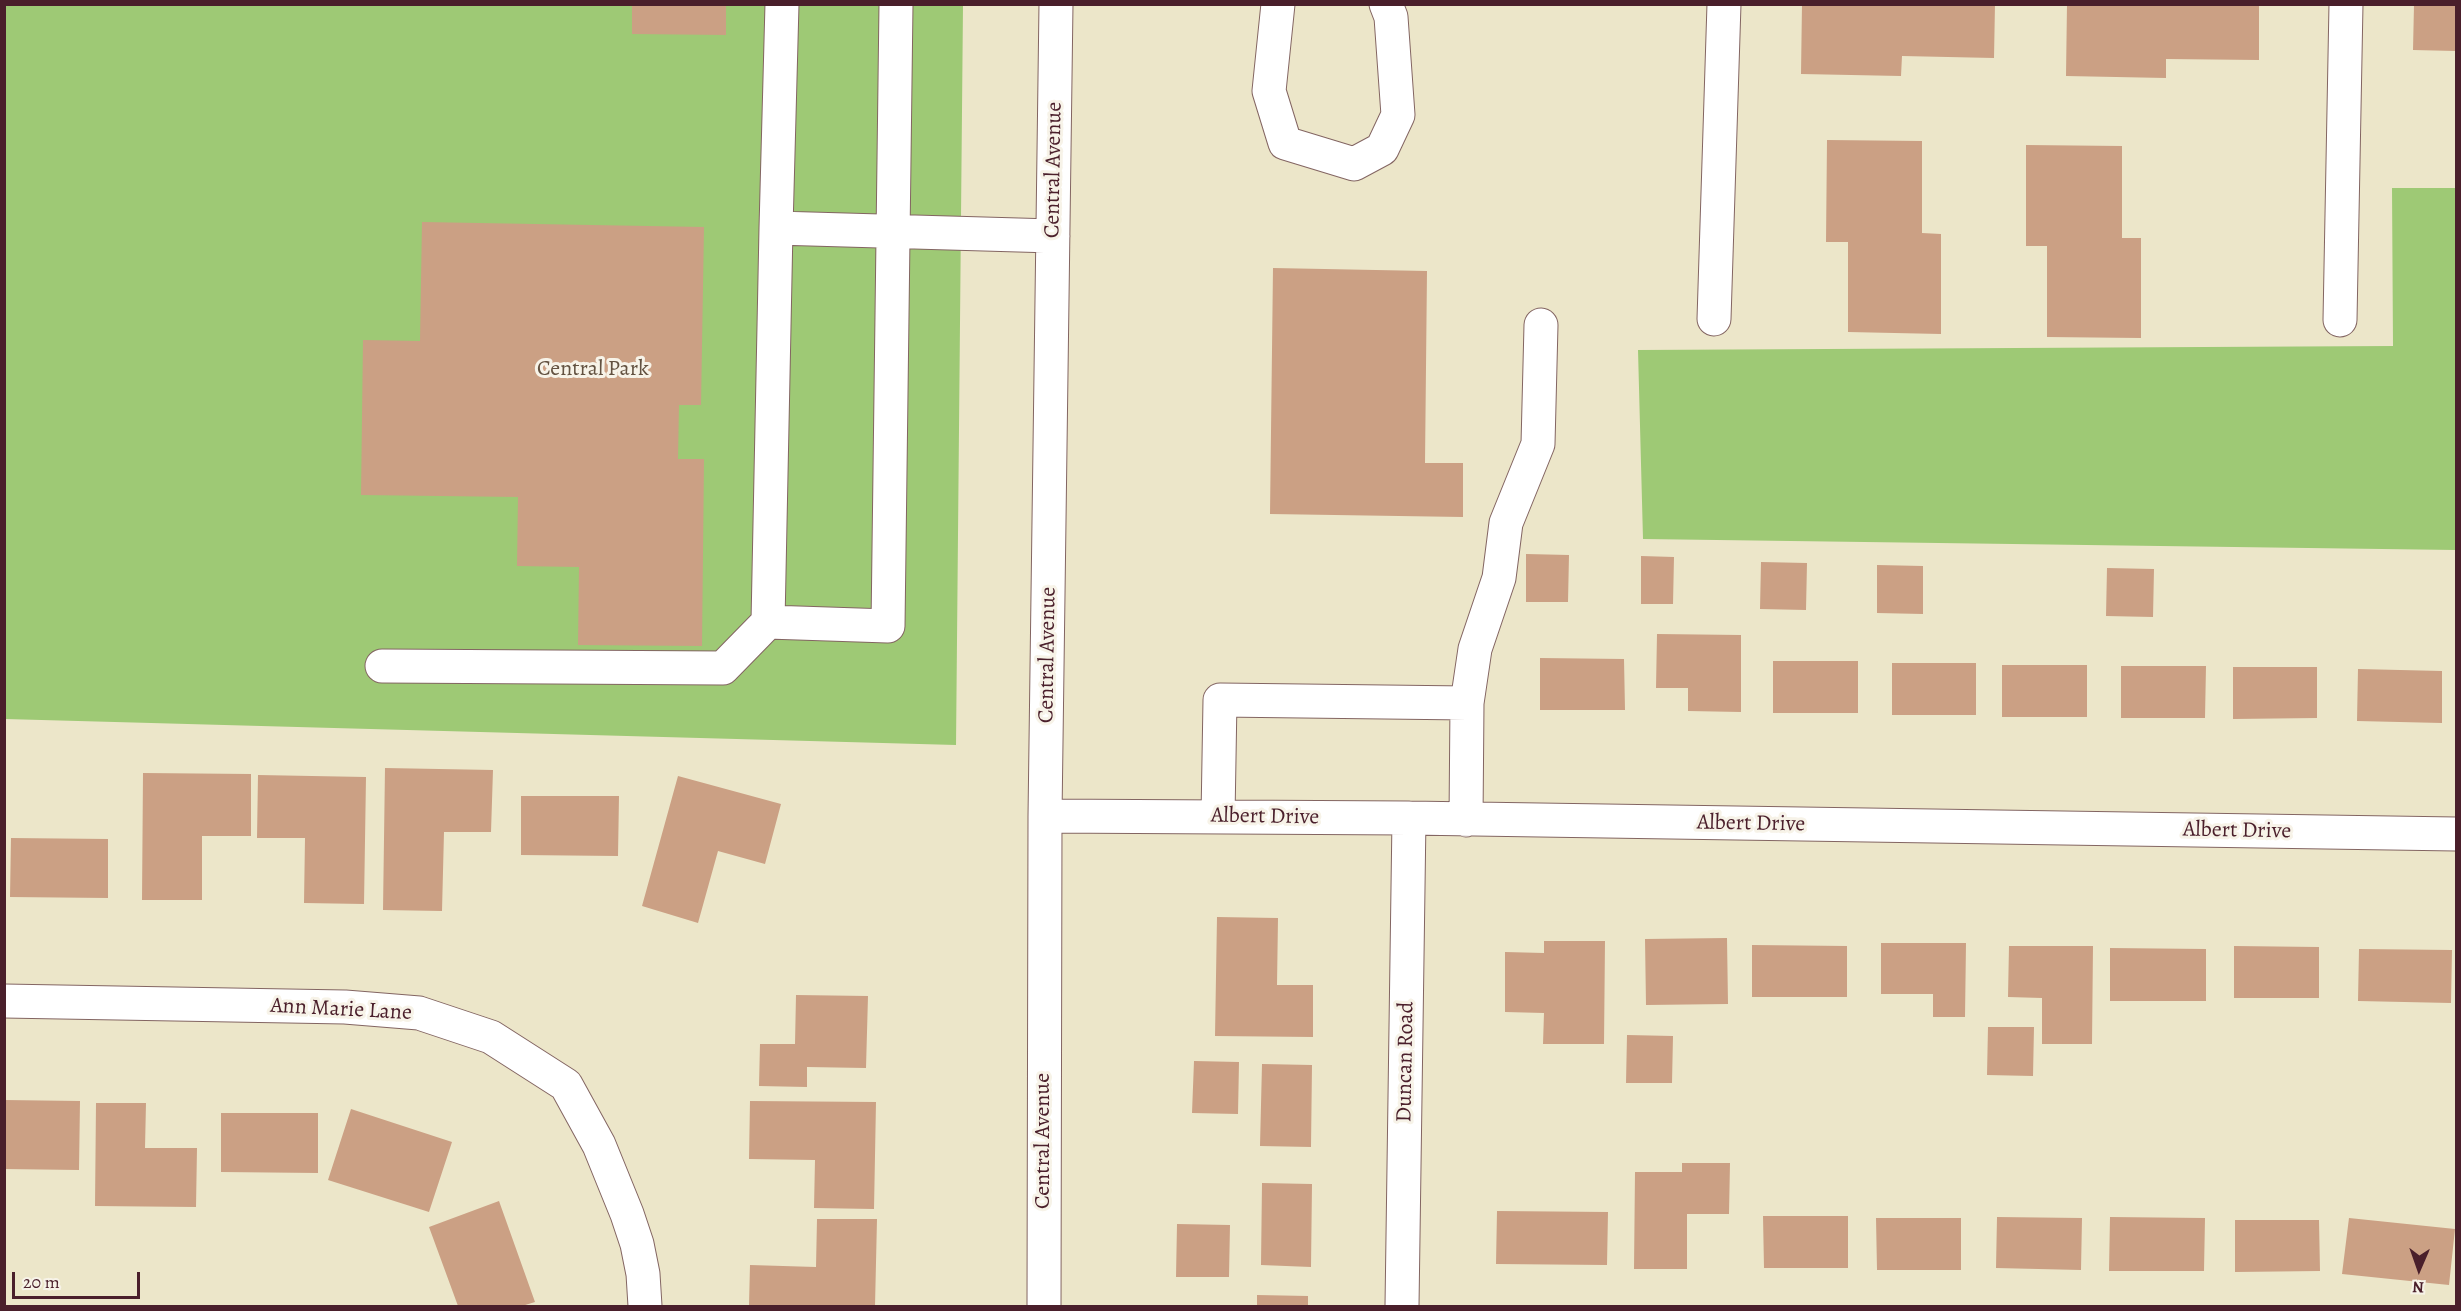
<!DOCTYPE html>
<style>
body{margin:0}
#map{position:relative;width:2461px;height:1311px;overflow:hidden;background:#ece6c9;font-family:Alegreya,serif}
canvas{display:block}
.frame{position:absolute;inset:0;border:6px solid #4a1f2b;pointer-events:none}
.north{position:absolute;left:2389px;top:1239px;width:60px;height:60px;-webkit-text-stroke:4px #f7f3e8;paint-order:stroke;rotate:182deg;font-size:16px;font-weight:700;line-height:24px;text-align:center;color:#4a1f2b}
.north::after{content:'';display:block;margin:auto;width:21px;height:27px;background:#4a1f2b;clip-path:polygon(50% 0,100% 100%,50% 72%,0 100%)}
.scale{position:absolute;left:12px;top:1272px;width:128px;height:27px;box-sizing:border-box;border:3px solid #4a1f2b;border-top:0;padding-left:8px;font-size:18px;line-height:21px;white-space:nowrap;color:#4a1f2b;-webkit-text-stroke:4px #f7f3e8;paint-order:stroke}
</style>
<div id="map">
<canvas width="2461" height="1311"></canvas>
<div class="frame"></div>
<div class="north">N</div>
<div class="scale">20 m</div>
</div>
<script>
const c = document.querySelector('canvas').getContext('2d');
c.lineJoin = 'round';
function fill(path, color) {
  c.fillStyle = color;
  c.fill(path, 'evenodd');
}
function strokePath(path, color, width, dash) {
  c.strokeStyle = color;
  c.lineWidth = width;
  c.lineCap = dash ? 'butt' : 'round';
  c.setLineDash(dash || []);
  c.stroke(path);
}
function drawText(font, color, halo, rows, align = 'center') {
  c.font = font + ' Alegreya,serif';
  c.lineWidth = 6;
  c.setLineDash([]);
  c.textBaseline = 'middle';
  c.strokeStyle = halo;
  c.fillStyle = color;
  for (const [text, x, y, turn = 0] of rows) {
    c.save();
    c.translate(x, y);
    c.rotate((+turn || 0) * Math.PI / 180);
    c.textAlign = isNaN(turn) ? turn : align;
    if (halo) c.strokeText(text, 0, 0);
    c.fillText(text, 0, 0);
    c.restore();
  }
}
fill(new Path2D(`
 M5 5H963L956 745 5 719Z
 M2392 188H2456V550L1643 539 1638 350 2393 346Z`), '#9ec975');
fill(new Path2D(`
 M632 4H726V35L632 34Z
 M1802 4H1995L1994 58 1902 56 1901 76 1801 74Z
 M2067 4H2259V60L2166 59V78L2066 76Z
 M2414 5H2456V51L2413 50Z
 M1827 140 1922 141V233L1941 234V334L1848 332V242H1826Z
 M2026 145 2122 146V238H2141V338L2047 337V246H2026Z
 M422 222 704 227 701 405H679L678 459H704L702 646 578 645 579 567 517 566 518 497 361 495 363 340 420 341Z
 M1273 268 1427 271 1425 463H1463V517L1270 514Z
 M1526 554 1569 555 1568 602H1526Z
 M1641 556 1674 557 1673 604H1641Z
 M1761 562 1807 563 1806 610 1760 609Z
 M1877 565 1923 566V614L1877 613Z
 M2107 568 2154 569 2153 617 2106 616Z
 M1657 634 1741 635V712L1688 711V688H1656Z
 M1540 658 1624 659 1625 710H1540Z
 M1773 661H1858V713H1773Z
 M1892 663H1976V715H1892Z
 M2002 665H2087V717H2002Z
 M2121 666H2206L2205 718H2121Z
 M2233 667H2317V718L2233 719Z
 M2358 669 2442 671V723L2357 721Z
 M385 768 493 770 491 832H444L442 911 383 910Z
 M143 773 251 774V836H202V900H142Z
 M258 775 366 777 364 904 304 903 305 838H257Z
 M678 776 781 804 765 864 718 851 698 923 642 906Z
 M521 796H619L618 856 521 855Z
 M11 838 108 839V898L10 897Z
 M1217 917 1278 918 1277 985H1313V1037L1215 1036Z
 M1727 938 1728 1004 1646 1005 1645 939Z
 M1544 941H1605L1604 1044H1543L1544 1013 1505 1012V952L1544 953Z
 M1881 943H1966L1965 1017H1933V994H1881Z
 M1752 945 1847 946V997H1752Z
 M2009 946H2093L2092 1044H2042V998L2008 997Z
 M2234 946 2319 947V998H2234Z
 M2110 948 2206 949V1001H2110Z
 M2359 949 2452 950 2451 1003 2358 1001Z
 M796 995 868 996 866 1068 807 1067V1087L759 1086 760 1044H795Z
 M1988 1027H2034L2033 1076 1987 1075Z
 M1627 1035 1673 1036 1672 1083H1626Z
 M1194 1061 1239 1062 1238 1114 1192 1113Z
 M1262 1064 1312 1065 1311 1147 1260 1146Z
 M4 1100 80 1101 79 1170 4 1169Z
 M750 1101 876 1102 874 1209 814 1208 815 1160 749 1159Z
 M96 1103H146L145 1148H197L196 1207 95 1206Z
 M351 1109 452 1142 429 1212 328 1180Z
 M221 1113H318V1173L221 1172Z
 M1682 1163H1730L1729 1214H1687V1269H1634L1635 1172H1682Z
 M1262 1183 1312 1184 1311 1267 1261 1265Z
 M499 1201 535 1302 522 1306H458L429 1227Z
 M1497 1211 1608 1212 1607 1265 1496 1264Z
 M1763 1216H1848V1268H1764Z
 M1997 1217 2082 1218 2081 1270 1996 1268Z
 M2110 1217 2205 1218 2204 1271H2109Z
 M1876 1218H1961V1270H1877Z
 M2349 1218 2455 1229 2449 1285 2342 1274Z
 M817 1219H877L875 1306H749L750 1265 816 1267Z
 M2235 1220H2319L2320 1271 2235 1272Z
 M1177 1224 1230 1225 1229 1277H1176Z
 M1257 1295 1308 1296V1306H1257Z`), '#cba084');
const minor = new Path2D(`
 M1278 4 1269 91 1285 143 1354 164 1382 149 1398 115 1391 17 1386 4
 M776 228 782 4
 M1714 319 1724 4
 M2340 320 2346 4
 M768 622 888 626 896 4
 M382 666 723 668 768 622 776 228 1053 236
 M1467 703 1475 649 1499 578 1506 523 1538 444 1541 325
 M1045 816 1409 818 2456 834
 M1218 817 1220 700 1467 703 1466 820
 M4 1001 345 1007 419 1013 491 1037 566 1085 599 1145 627 1214 637 1244 643 1274 645 1306
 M1044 1306 1045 816 1056 4
 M1402 1306 1409 818`);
strokePath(minor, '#836562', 35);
strokePath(minor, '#fff', 33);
drawText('22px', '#4a1f2b', '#f7f3e8', [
 ["Central Avenue",1054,170,-89],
 ["Central Avenue",1048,655,-89],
 ["Albert Drive",1265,817,1],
 ["Albert Drive",1751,824,1],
 ["Albert Drive",2237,831,1],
 ["Ann Marie Lane",341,1010,3],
 ["Duncan Road",1406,1062,-89],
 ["Central Avenue",1044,1141,-90]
]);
drawText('22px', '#635241', '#f7f3e8', [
 ["Central Park",593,370]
]);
</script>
